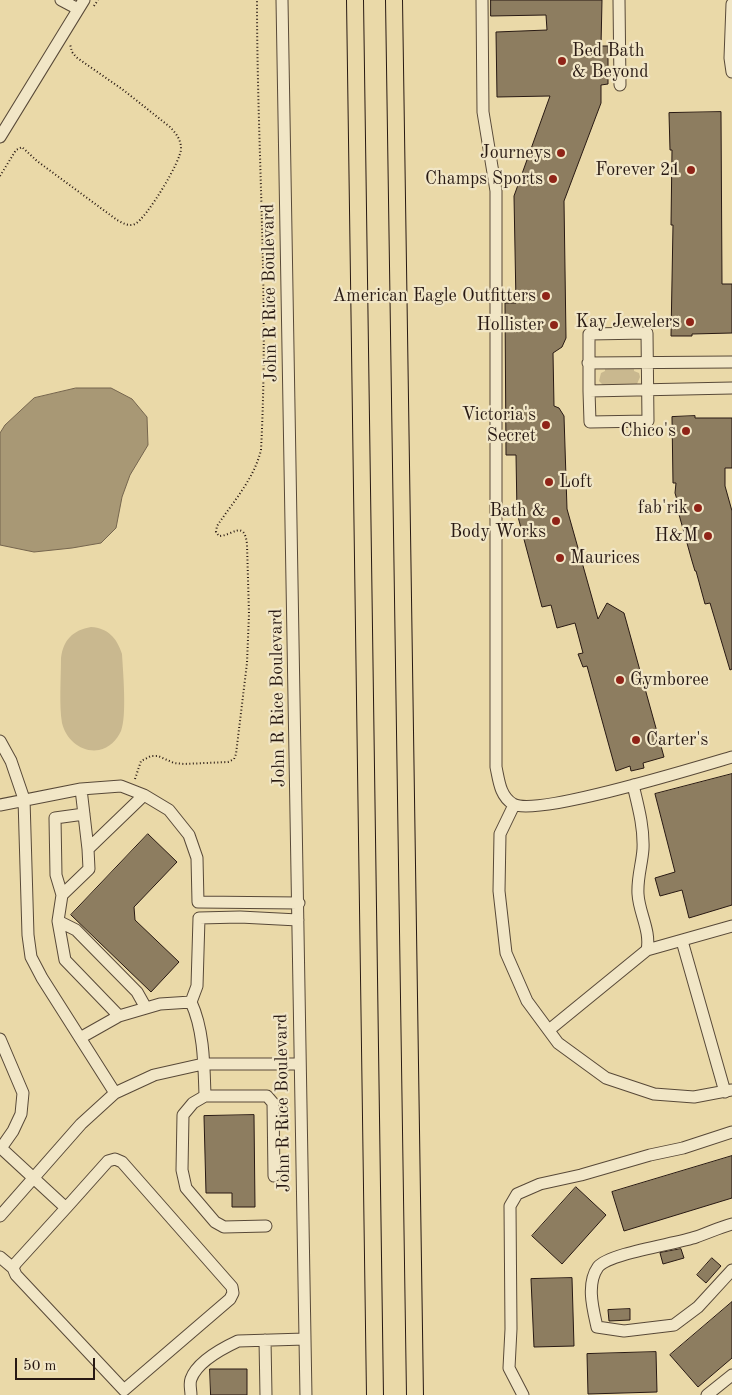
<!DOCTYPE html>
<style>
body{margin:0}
#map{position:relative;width:732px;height:1395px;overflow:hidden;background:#ead9a8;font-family:"Old Standard TT",serif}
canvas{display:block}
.scale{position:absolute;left:15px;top:1358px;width:80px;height:22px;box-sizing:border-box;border:2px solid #281913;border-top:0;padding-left:6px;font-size:15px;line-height:18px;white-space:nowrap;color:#281913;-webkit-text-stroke:4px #f1e6c6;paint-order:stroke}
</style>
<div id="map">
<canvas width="732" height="1395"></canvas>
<div class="scale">50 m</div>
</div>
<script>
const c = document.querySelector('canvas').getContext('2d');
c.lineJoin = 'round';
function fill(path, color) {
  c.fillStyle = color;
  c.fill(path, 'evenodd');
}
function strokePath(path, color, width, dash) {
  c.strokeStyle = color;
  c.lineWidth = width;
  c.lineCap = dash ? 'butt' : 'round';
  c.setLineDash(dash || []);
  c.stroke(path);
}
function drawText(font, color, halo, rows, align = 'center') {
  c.font = font + ' "Old Standard TT",serif';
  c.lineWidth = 4.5;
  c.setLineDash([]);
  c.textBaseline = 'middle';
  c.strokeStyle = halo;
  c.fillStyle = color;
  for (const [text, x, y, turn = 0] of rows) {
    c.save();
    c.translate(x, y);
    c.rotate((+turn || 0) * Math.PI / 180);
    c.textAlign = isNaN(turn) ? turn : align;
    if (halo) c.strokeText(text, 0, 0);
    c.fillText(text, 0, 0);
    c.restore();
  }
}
fill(new Path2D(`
 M634 368V371L639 373 640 377 637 384 604 386 599 381 601 373 605 371V369Z
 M91 627C108 628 117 638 122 654 123 672 127 716 121 731 117 740 109 748 99 750 82 753 66 740 62 723 59 706 61 677 61 658 63 640 73 630 91 627Z`), '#c9b88f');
const water = new Path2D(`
 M76 388H111L132 399 147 417 148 445 130 475 122 497 116 528 101 543 72 548 34 552 0 545V433L5 425 34 398Z`);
fill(water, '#a89875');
strokePath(water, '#75654e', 1);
const building = new Path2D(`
 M491 0H602L601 46H608V84L601 85V103L564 201 566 338 562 347 553 353 554 406 559 408 564 416 567 509 598 619 607 603 624 613 664 757 643 763 644 768 631 771 630 766 616 771 587 666 583 667 578 654 583 653 575 623 557 628 551 605 542 607 517 513 516 455H506L505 303H516L514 196 550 96 497 97 496 32 547 30 546 15 491 16Z
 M721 112 722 284H732V333L692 334V336H671L673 225H671L672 150H670L669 113Z
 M695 416V418H732V468H725V486L732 511V669L730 670 710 603 705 604 696 571H695L692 561 678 511 680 510 675 493 676 483H673L672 417Z
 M732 774V905L689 918 682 890 660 896 655 878 675 872 655 794Z
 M148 834 177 862 134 907 135 920 179 962 151 992 71 915Z
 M254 1115 255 1207H232V1193H206L204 1116Z
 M732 1156V1198L624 1231 612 1192Z
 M576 1187 606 1215 562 1264 532 1236Z
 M681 1249 684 1258 663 1264 660 1253Z
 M712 1258 721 1266 706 1283 697 1275Z
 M572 1278 574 1346 534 1347 531 1279Z
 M732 1302V1358L698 1387 670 1355Z
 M630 1309V1320L609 1321 608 1310Z
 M656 1352 657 1392 588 1394 587 1354Z
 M210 1369H247V1395H211Z`);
fill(building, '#8d7d60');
strokePath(building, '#281913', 1);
const minor = new Path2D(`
 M61 0 78 9
 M282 0 306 1395
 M482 0 483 112 496 191V767C499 781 500 796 513 804 536 817 698 767 732 757
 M619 0 620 85
 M732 4 730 58 732 72
 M0 137 84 0
 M647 333 648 421 590 422 589 391V334Z
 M588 363 732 362
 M589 391 732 388
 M0 741 11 761 24 799 28 935 31 957 42 978 115 1093
 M81 789 88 849
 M0 805 81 789 121 786 144 795 169 810 189 835 197 858 198 902 299 903
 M514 805 500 834 499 891 506 953 527 1001 558 1043 606 1078 654 1094 694 1097 732 1090
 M62 895 56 875 55 818 84 814
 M58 921 76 930 137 992 146 1008
 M682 941 725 1092
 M647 950 732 926
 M191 1002C204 1030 204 1065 205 1096H267L273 1103 274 1176
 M119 1016 65 960 58 921 62 895 89 869 88 849 144 795
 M549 1030 647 950C651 931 639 913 638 894 637 878 642 864 643 849 644 827 638 806 633 785
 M80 1038 119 1016 160 1004 191 1002 197 986 199 918 240 917 298 920
 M0 1039 23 1093 21 1114 13 1131 1 1148 66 1208 16 1263 13 1268 16 1275 124 1390 230 1299 233 1293 232 1287 122 1162 115 1159 108 1161 66 1208
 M205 1096 193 1103 183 1115 182 1170 186 1188 215 1222 224 1227 266 1226
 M0 1216 81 1124 115 1093 154 1075 203 1064H300
 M732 1224C720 1227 708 1233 696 1237 676 1244 609 1253 598 1267 586 1284 593 1309 597 1327L624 1331 674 1325 698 1307 732 1270
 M0 1257 13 1268
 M265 1340 266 1395
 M191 1395C191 1390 189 1384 191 1379 197 1362 223 1348 238 1341L305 1339
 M523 1395 509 1368 511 1329 510 1206 517 1194 540 1184 581 1175 650 1155 683 1148 732 1132
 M707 1395 732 1375`);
const highway = new Path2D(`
 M355 0 375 1395
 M394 0 415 1395`);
strokePath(minor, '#584938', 13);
strokePath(highway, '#281913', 18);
strokePath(new Path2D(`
 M94 6 98 0
 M0 176 16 150 22 147 37 161 117 220C123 223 129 227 135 224 146 219 182 160 181 148 181 140 176 133 170 127L122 89 76 57 72 52 70 44
 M135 779 141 761 151 756H158L174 763 184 764 228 762 234 759 236 754 247 663 249 614 247 544C244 519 232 536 219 536L216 532 217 526C233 502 254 479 261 450 269 300 257 150 257 0`), '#281913', 2, [1, 2.5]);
strokePath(minor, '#f1e6c6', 11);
strokePath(highway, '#ead9a8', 16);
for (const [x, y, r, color] of [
 [562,61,5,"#8f2418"],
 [561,153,5,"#8f2418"],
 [691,170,5,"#8f2418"],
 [553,179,5,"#8f2418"],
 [546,296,5,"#8f2418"],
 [690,322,5,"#8f2418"],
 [554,325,5,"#8f2418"],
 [546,425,5,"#8f2418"],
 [686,431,5,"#8f2418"],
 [549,482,5,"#8f2418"],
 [698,508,5,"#8f2418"],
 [556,521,5,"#8f2418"],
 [708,536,5,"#8f2418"],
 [560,558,5,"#8f2418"],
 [620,680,5,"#8f2418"],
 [636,740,5,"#8f2418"]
]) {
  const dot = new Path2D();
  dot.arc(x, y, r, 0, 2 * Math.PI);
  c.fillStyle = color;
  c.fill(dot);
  strokePath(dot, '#f1e6c6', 2);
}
drawText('18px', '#281913', '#f1e6c6', [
 ["Bed Bath",572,51,"left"],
 ["& Beyond",572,72,"left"],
 ["Journeys",551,153],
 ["Forever 21",681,170],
 ["Champs Sports",543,179],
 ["American Eagle Outfitters",536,296],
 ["Kay Jewelers",680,322],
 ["Hollister",544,325],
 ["Victoria's",536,415],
 ["Secret",536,436],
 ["Chico's",676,431],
 ["Loft",559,482,"left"],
 ["fab'rik",688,508],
 ["Bath &",546,511],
 ["Body Works",546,532],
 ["H&M",698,536],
 ["Maurices",570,558,"left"],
 ["Gymboree",630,680,"left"],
 ["Carter's",646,740,"left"]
], 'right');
drawText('18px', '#281913', '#f1e6c6', [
 ["John R Rice Boulevard",270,293,-91],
 ["John R Rice Boulevard",278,698,-91],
 ["John R Rice Boulevard",283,1103,-91]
]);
</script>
